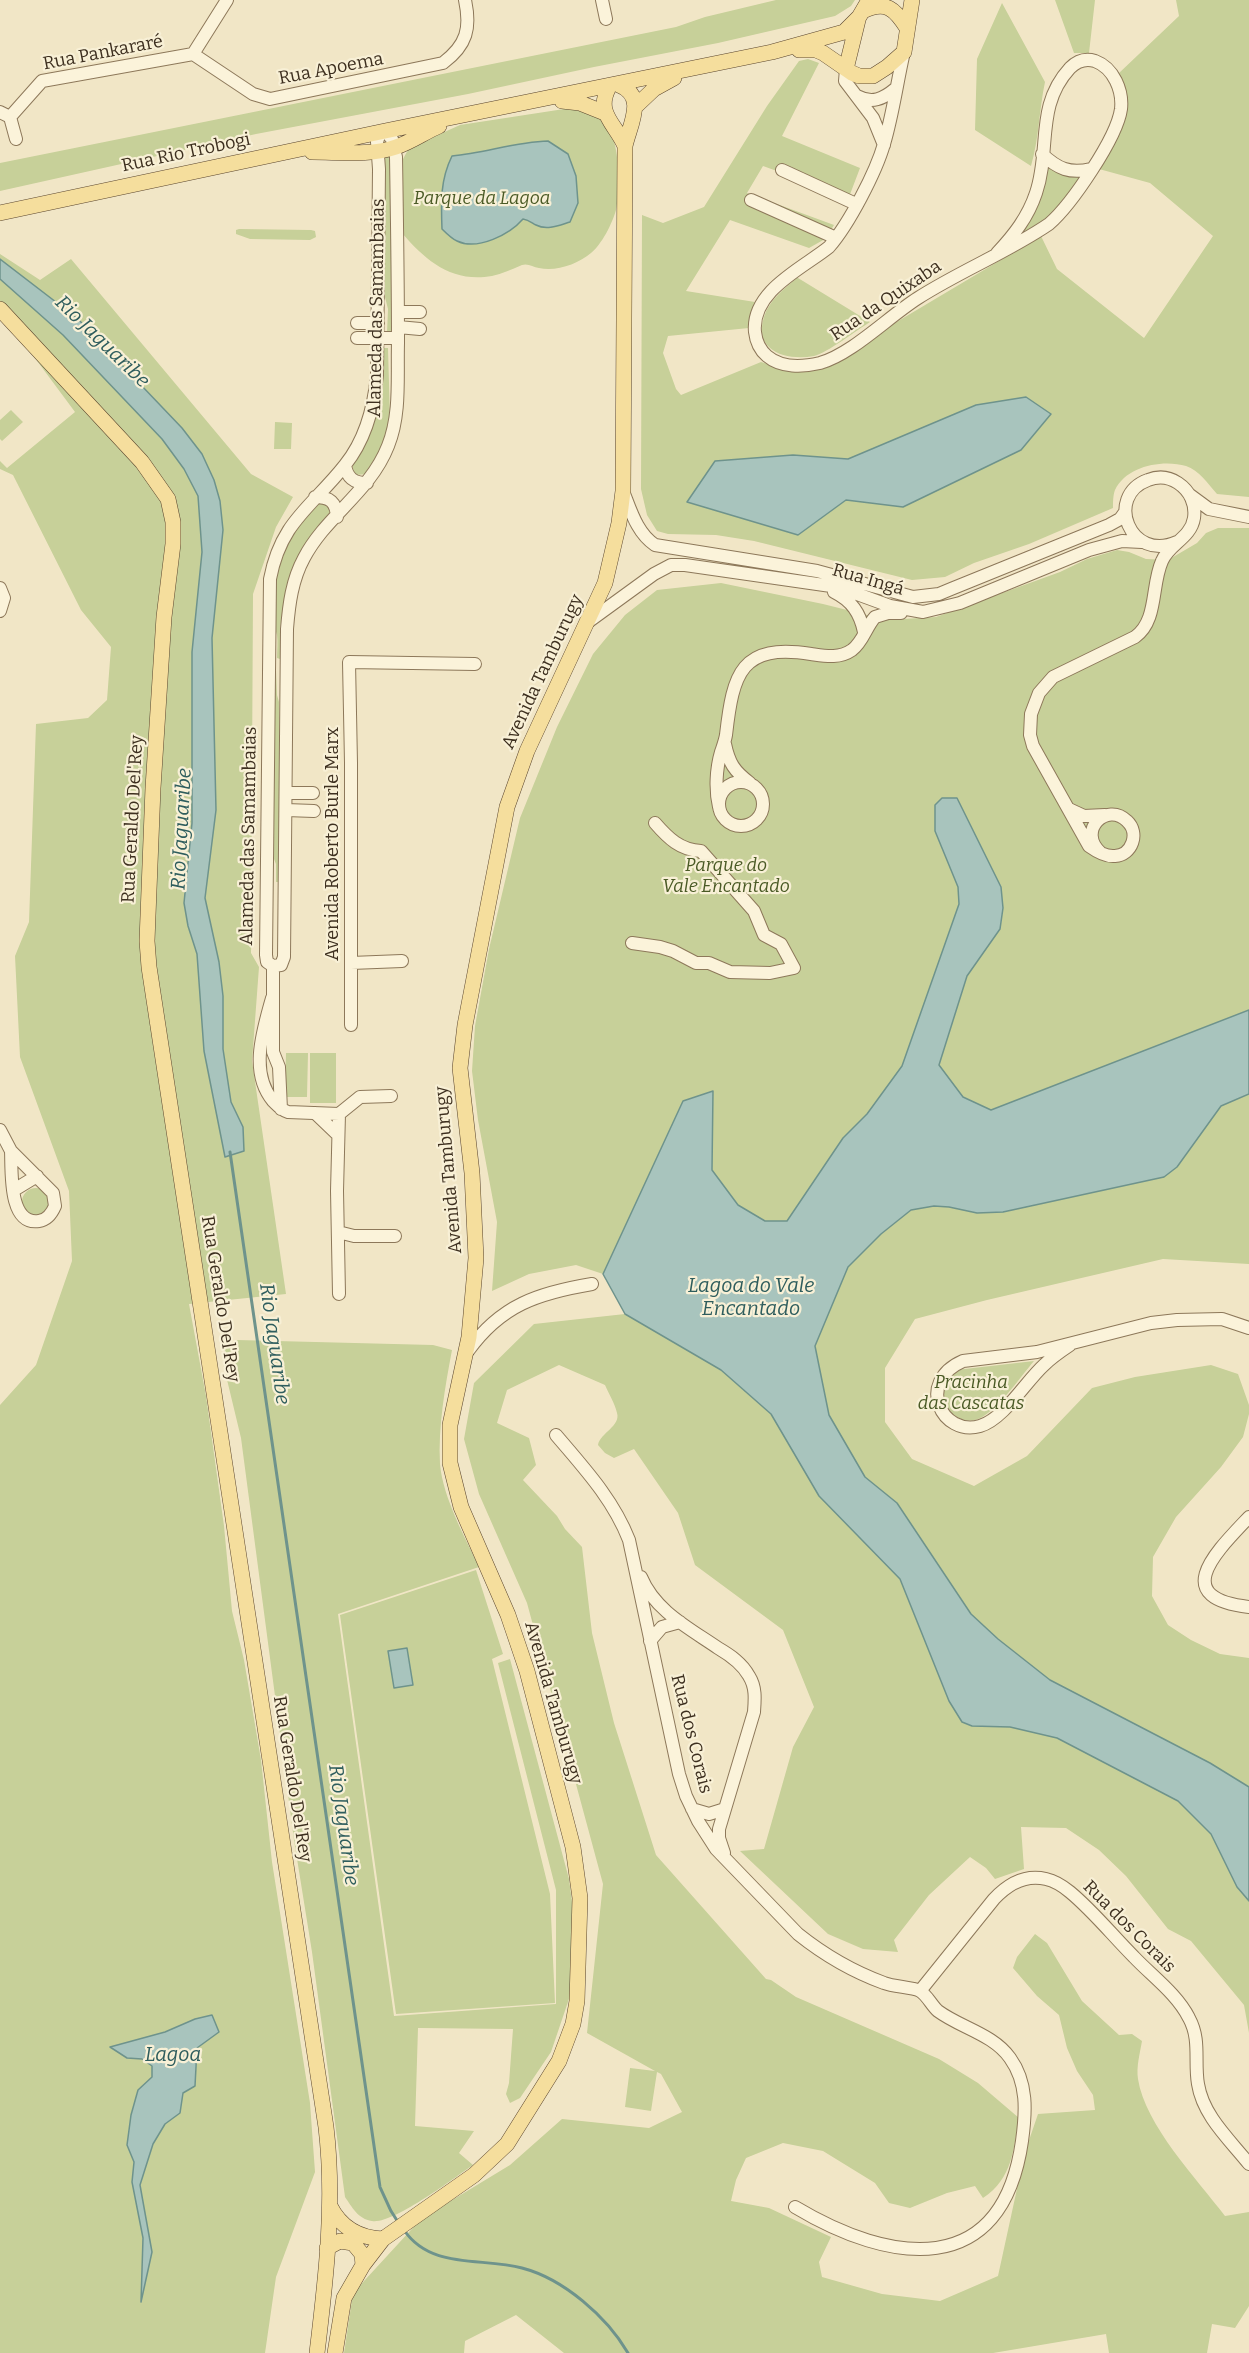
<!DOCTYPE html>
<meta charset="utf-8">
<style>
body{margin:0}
canvas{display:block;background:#f1e6c6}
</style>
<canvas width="1249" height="2353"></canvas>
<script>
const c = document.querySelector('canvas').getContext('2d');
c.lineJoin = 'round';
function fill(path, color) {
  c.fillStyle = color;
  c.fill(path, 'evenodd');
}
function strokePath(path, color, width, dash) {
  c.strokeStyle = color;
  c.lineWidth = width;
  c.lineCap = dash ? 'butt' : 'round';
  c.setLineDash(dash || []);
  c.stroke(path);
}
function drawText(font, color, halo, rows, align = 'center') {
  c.font = font + ' Bitter,serif';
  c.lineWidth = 4.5;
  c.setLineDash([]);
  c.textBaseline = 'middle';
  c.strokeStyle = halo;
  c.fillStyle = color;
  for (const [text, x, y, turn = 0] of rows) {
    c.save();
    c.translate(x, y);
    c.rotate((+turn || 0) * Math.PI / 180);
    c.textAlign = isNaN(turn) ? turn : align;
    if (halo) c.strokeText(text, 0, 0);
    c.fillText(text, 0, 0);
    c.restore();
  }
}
fill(new Path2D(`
 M776 0H855L851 6 835 16 718 43 594 67 468 94 256 134 0 191V163L676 27 705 17Z
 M1055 0H1095L1089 53H1074Z
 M1176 0H1249V497L1217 494C1208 484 1199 470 1186 466 1163 459 1126 466 1115 490 1113 495 1113 503 1113 508L1029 544 974 563 945 577 912 580 754 541 716 535 668 534 657 531 647 515 641 489 642 215 663 223 704 207 767 106 799 61 808 59 819 63 782 136 860 168 849 197 763 166 747 193 834 225 825 239 809 248 730 220 686 291 755 302 749 328 668 336 663 353 676 389 681 395 761 362 794 372 821 367 1041 236 1057 269 1144 338 1213 236 1150 183 1099 169 1120 130 1118 74 1179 16ZM976 405 903 507 846 500 798 535 688 501 715 461 793 455 848 459Z
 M1002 3 1045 82C1039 110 1039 139 1031 166L975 130 977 59Z
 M577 107C584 110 596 113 602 118 620 134 621 188 616 210 612 224 602 244 591 253 578 264 556 272 539 268 533 267 528 263 522 265 512 269 502 274 492 276 452 283 426 261 402 233L403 159 409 148 460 125Z
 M391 152 392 330 387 333 388 309 385 297V155Z
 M1046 162C1055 175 1068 177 1084 175L1051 216 1015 239Z
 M239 229 311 230 315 231 316 237 310 240 250 239 236 234V230Z
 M0 254 40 280 71 259 251 474 293 497 276 527 253 594 251 953 259 967 252 1061 286 1294 189 1304 206 1396 224 1526 232 1611 244 1660 261 1760 272 1862 310 2103 315 2172 276 2277 265 2353H0V1405L36 1365 72 1261 69 1191 20 1057 15 956 29 922 36 724 88 718 107 700 111 647 81 610 13 475 0 469V461L7 468 75 412 0 311ZM195 2019 197 2048 195 2086 183 2093 180 2113 165 2124 153 2144 140 2185 152 2252 141 2297 143 2238 132 2182 134 2162 127 2145 131 2115 138 2090 152 2077V2066L142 2059 127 2058 165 2032Z
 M797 278H798L870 322C857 330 827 353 814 356 786 361 753 351 764 317 769 300 785 288 797 278Z
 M382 348H388L390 419 385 442 368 474 355 475 352 465C365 441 381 414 383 386 384 374 382 361 382 348Z
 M11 410 23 422 2 441 0 439V420Z
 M275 422 292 423 291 449H274Z
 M317 502 328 504 330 514 284 600 280 629V659L277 658C277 651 278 642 277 635 276 630 273 626 273 621 271 569 284 541 317 502Z
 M1218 528H1249V1010L991 1111 963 1097 939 1065 967 976 1000 929 1003 908 1001 887 935 831 958 887 959 904 902 1066 867 1114 843 1138 787 1221H765L738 1205 712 1170 713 1091 683 1101 603 1274 576 1265 529 1274 492 1291 497 1222 478 1120 472 1071 475 1026 489 949 520 818 557 727 593 654 625 615 657 590 721 583 823 604 887 620 936 617 1060 572 1087 559 1117 550 1129 552 1146 559 1168 560 1197 543 1206 533Z
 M274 668 276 669 277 695 279 702V882H276V864L272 854Z
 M286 1053H308L307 1097H285Z
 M310 1053H336V1103H310Z
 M1249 1094V1264L1163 1259 987 1300 915 1319 885 1368V1422L912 1459 974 1486 1027 1456 1092 1388 1135 1377 1211 1365 1238 1374 1249 1405V1414L1243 1437 1221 1467 1176 1517 1153 1557 1152 1596 1168 1625 1191 1640 1220 1654 1249 1658V1787L1210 1763 1050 1680 998 1639 971 1614 897 1503 865 1477 829 1415 815 1346 848 1267 881 1234 911 1210 934 1206 949 1207 977 1213 1164 1177 1177 1167 1221 1106Z
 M22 1202a14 14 0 1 1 28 0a14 14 0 1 1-28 0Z
 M625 1314 721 1370 771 1414 819 1496 900 1579 949 1701 973 1726 1010 1727 1057 1738 1178 1801 1211 1834 1237 1887 1249 1901V2033L1244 2005 1191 1941 1168 1929 1126 1876 1099 1850 1066 1828 1021 1827 1024 1869 995 1879 986 1868 970 1857 929 1895 894 1940 898 1952 863 1949 828 1934 740 1851 764 1849 793 1747 814 1707 783 1630 695 1565 678 1513 634 1449 614 1458 605 1453 598 1445C600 1433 621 1426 617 1413 615 1404 609 1394 605 1385L559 1365 507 1390 497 1423 529 1438 536 1465 523 1480 557 1516 565 1529 582 1547 592 1633 614 1723 656 1855 766 1979 771 1980 796 1997 939 2059 978 2083 1019 2118C1013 2150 1013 2178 983 2198L975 2186 947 2193 910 2208 889 2203 875 2183 823 2151 783 2143 746 2158 736 2180 731 2201 769 2208 831 2237 819 2262 822 2277 882 2294 940 2301 998 2276 1025 2152 1038 2114 1095 2110 1093 2095 1077 2071 1067 2048 1059 2015 1037 1996 1013 1968 1017 1957 1035 1934 1047 1943 1082 2001 1119 2035 1132 2034 1142 2041C1140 2053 1136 2067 1138 2079 1145 2125 1197 2179 1225 2216L1249 2212V2306L1235 2328 1212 2324 1207 2353H1109L1106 2334 993 2353H564L516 2315 465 2341 464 2353H344L353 2293 421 2219 510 2165 562 2119 649 2128 682 2112 661 2074 657 2072 651 2111 625 2107 630 2068 655 2071 587 2033 603 1884 527 1603 479 1494 464 1439 474 1383 534 1324Z
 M237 1340 433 1345 452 1350C445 1387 438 1427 440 1464 443 1498 465 1537 479 1567L338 1614 394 2016 556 2004V1890L498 1663 510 1659 569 1879 574 1917 571 1993 551 2052 520 2098 510 2103 506 2094 509 2083 513 2029 418 2028 415 2126 474 2131 459 2153 473 2165C454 2178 392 2225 372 2221 358 2219 352 2207 345 2197L312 1952 294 1840 241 1438 223 1363 225 1348Z
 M1034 1361C1021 1376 995 1415 975 1420 958 1424 940 1407 943 1390 945 1382 950 1376 956 1370Z
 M476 1570 503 1654 492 1659 550 1894 555 2003 396 2014 340 1615Z`), '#c7d099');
const water = new Path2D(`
 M548 141 568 154 576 176 578 203 570 222C560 225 547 231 536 225 532 223 529 220 523 219 510 234 478 251 457 241 452 239 446 233 442 229 441 203 440 180 452 156 485 153 515 142 548 141Z
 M0 259 78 319 182 428 202 454 214 480 220 501 223 530 212 638 216 810 205 898 219 962 223 996V1049L231 1102 243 1127 244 1151 225 1157 204 1051 197 954 188 926 184 903 192 823V652L202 552 198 496 184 469 162 439 63 335 0 279Z
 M1026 397 1051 414 1021 450 903 507 846 500 798 535 687 502 715 461 793 455 848 459 976 405Z
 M942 798H957L1001 887 1003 908 1000 929 967 976 939 1065 963 1097 991 1110 1249 1010V1094L1221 1106 1177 1167 1164 1177 1003 1212 977 1213 949 1207 934 1206 911 1210 881 1234 848 1267 815 1346 829 1415 865 1477 897 1503 971 1614 998 1639 1050 1680 1210 1763 1249 1787V1901L1237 1887 1211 1834 1178 1801 1057 1738 1010 1727 972 1726 962 1722 949 1701 900 1579 819 1496 771 1414 721 1370 625 1314 603 1274 683 1101 713 1091 712 1170 738 1205 765 1221H787L843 1138 867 1114 902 1066 959 904 958 887 935 831V805Z
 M407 1648 413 1685 394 1688 388 1651Z
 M212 2015 219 2032 197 2048 195 2086 183 2093 180 2113 165 2124 153 2144 140 2185 152 2252 141 2302 143 2238 132 2182 134 2162 127 2145 131 2115 138 2090 152 2077V2066L142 2059 127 2058 110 2047 165 2032 195 2019Z`);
fill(water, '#a8c4bd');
strokePath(water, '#6e938c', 1.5);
strokePath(new Path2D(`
 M230 1152 380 2187 391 2211 398 2222
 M404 2230C431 2270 482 2257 522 2268 564 2279 607 2317 628 2353`), '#6e938c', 3);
const minor = new Path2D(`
 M227 0 193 54 253 94 270 99 443 63C467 45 471 28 465 0
 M602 0 606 19
 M904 52C897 82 893 114 884 144 876 172 849 224 829 247 803 268 751 291 755 332 756 341 760 350 767 356 781 368 803 367 820 363 852 354 888 317 918 298 960 271 1008 252 1049 224 1071 205 1117 138 1121 109 1123 91 1114 68 1095 61 1085 58 1077 61 1070 68 1035 106 1051 149 1036 193 1028 217 1014 235 997 253
 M846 69 845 81 873 118 884 145
 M857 96C872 104 883 99 895 89
 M0 112 10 117 42 81 193 54
 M10 117 16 139
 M380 132 377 142 379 169 377 375C374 407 366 439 345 465 312 507 281 521 270 579L266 955 267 962 273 966 281 965 284 957 287 629C289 604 292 580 304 558 326 516 370 492 388 446 401 414 397 377 398 343 398 281 397 219 396 157L392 139 385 131
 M1042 154C1058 169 1070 174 1091 169
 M782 170 856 204
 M751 200 836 238
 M398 312H420
 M357 323H378
 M398 327 420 329
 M357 338H398
 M345 465C347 478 354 483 367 483
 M623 491C631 511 637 533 655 545L817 571 913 597 939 594 951 589 1109 525 1120 519 1125 512
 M1190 495 1209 509 1249 517
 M315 497C330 497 336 502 337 517
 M0 588 4 598 0 611
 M834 592C852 601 860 613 864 632
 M588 622 654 574 671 565H685L838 587 890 606 923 612 960 603 1089 550 1122 541 1142 542
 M725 744C729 763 734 771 750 783
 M719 804a22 22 0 1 1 44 0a22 22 0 1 1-44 0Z
 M286 793H313
 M719 807C715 790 716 769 721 752 723 746 725 741 726 735 733 673 741 643 811 654 825 656 839 659 852 650 863 642 866 627 875 617L888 613H901
 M1069 809 1084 816 1105 815
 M286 810 314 811
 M1101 853C1076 831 1107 801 1127 821 1140 833 1132 855 1115 856 1106 857 1096 851 1089 846L1033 746 1030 735 1031 714 1039 693 1053 677 1135 637C1158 621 1151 585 1162 561 1169 544 1191 538 1194 518 1196 504 1190 491 1178 483 1169 477 1158 476 1148 480 1104 496 1130 563 1177 542
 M632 943 660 947 673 951 696 963H709L730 972 770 973 794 968 781 944 764 935 754 911 701 851C680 850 668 838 655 823
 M351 963 402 961
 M273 966V1052L279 1067 281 1109
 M272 998C263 1031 249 1072 273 1101 278 1106 281 1110 288 1112L339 1114 360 1097 391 1096
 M351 1025V763L349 662 475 664
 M315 1113 338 1135
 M0 1130 11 1151 53 1193 55 1206C52 1213 47 1220 39 1221 8 1226 12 1170 11 1151
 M14 1190 37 1176
 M338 1232 354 1236H395
 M339 1294 337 1191 339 1114
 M1070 1345C1061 1351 1052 1357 1044 1365 1026 1381 1004 1419 980 1426 942 1437 915 1382 963 1361L1037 1352 1151 1323 1177 1320 1222 1319 1249 1328
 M468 1351C501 1305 538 1293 592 1284
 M556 1435C584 1468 613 1499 629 1540L679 1774 686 1796 698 1821 716 1849 798 1934C823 1954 854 1972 884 1983 894 1987 913 1987 920 1991 927 1995 932 2006 938 2011 961 2028 993 2034 1010 2058 1028 2083 1026 2112 1022 2141 1002 2281 890 2264 795 2207
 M1249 1517C1218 1550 1167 1598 1249 1607
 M641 1577C655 1611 689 1628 718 1648 730 1655 742 1663 749 1676 756 1687 755 1699 754 1712L719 1829V1838L724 1853
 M650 1641 662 1627 680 1622
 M692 1809 709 1814 725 1809
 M920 1991 994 1899C1008 1884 1025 1874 1046 1879 1055 1881 1064 1887 1070 1892 1093 1911 1113 1936 1134 1957 1152 1976 1177 1994 1189 2018 1201 2040 1194 2061 1198 2084 1203 2116 1230 2140 1249 2164`);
const major = new Path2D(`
 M863 11C886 0 895 9 907 28
 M799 50H816L823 53 852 73 859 76H873L887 67 904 52 912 0
 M846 69 858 20
 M609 87C595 113 615 123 625 146
 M562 101 580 103 605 113
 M636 106 654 89 674 78
 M312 152C340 152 370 156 396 147 411 142 425 132 439 126
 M0 213 385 131 772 52 844 32 859 17 869 0
 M0 309 142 462 168 499 173 522V544L164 617 153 788 147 941 149 967 326 2127C335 2202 326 2278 317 2353
 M330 2206C341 2228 359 2238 383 2239
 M327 2248 340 2241 353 2243 362 2254 363 2265
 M335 2353 344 2298 363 2265 383 2239 474 2175 507 2144 559 2061 573 2024 577 2001 580 1898 573 1847 527 1671 508 1615 461 1507 450 1463V1425L469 1337 476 1258 472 1173 460 1068 465 1025 507 807 527 751 605 583 619 523 623 491 625 146C630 124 647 96 619 85`);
strokePath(minor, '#8d785a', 14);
strokePath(major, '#5b462f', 16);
strokePath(minor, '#fbf3da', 12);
strokePath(major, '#f5de9d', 15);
drawText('18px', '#3d2f1f', '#f8f0d6', [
 ["Rua Pankararé",103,53,-11],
 ["Rua Apoema",331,69,-11],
 ["Rua Rio Trobogi",186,153,-12],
 ["Rua da Quixaba",886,301,-34],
 ["Alameda das Samambaias",377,308,-89],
 ["Rua Ingá",868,580,16],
 ["Avenida Tamburugy",543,672,-65],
 ["Rua Geraldo Del'Rey",133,819,-87],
 ["Alameda das Samambaias",249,836,-89],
 ["Avenida Roberto Burle Marx",333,844,-90],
 ["Avenida Tamburugy",449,1170,-95],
 ["Rua Geraldo Del'Rey",220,1299,81],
 ["Avenida Tamburugy",553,1703,74],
 ["Rua dos Corais",691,1734,76],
 ["Rua Geraldo Del'Rey",292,1779,81],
 ["Rua dos Corais",1129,1927,45]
]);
drawText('italic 18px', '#4a5a25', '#f8f0d6', [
 ["Parque da Lagoa",482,199],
 ["Parque do",726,866],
 ["Vale Encantado",726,887],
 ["Pracinha",971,1383],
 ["das Cascatas",971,1404]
]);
drawText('italic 20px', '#2e5d5d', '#f8f0d6', [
 ["Rio Jaguaribe",102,342,44],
 ["Rio Jaguaribe",182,829,-87],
 ["Lagoa do Vale",751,1286],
 ["Encantado",751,1309],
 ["Rio Jaguaribe",274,1344,82],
 ["Rio Jaguaribe",343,1825,82],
 ["Lagoa",173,2055]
]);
</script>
